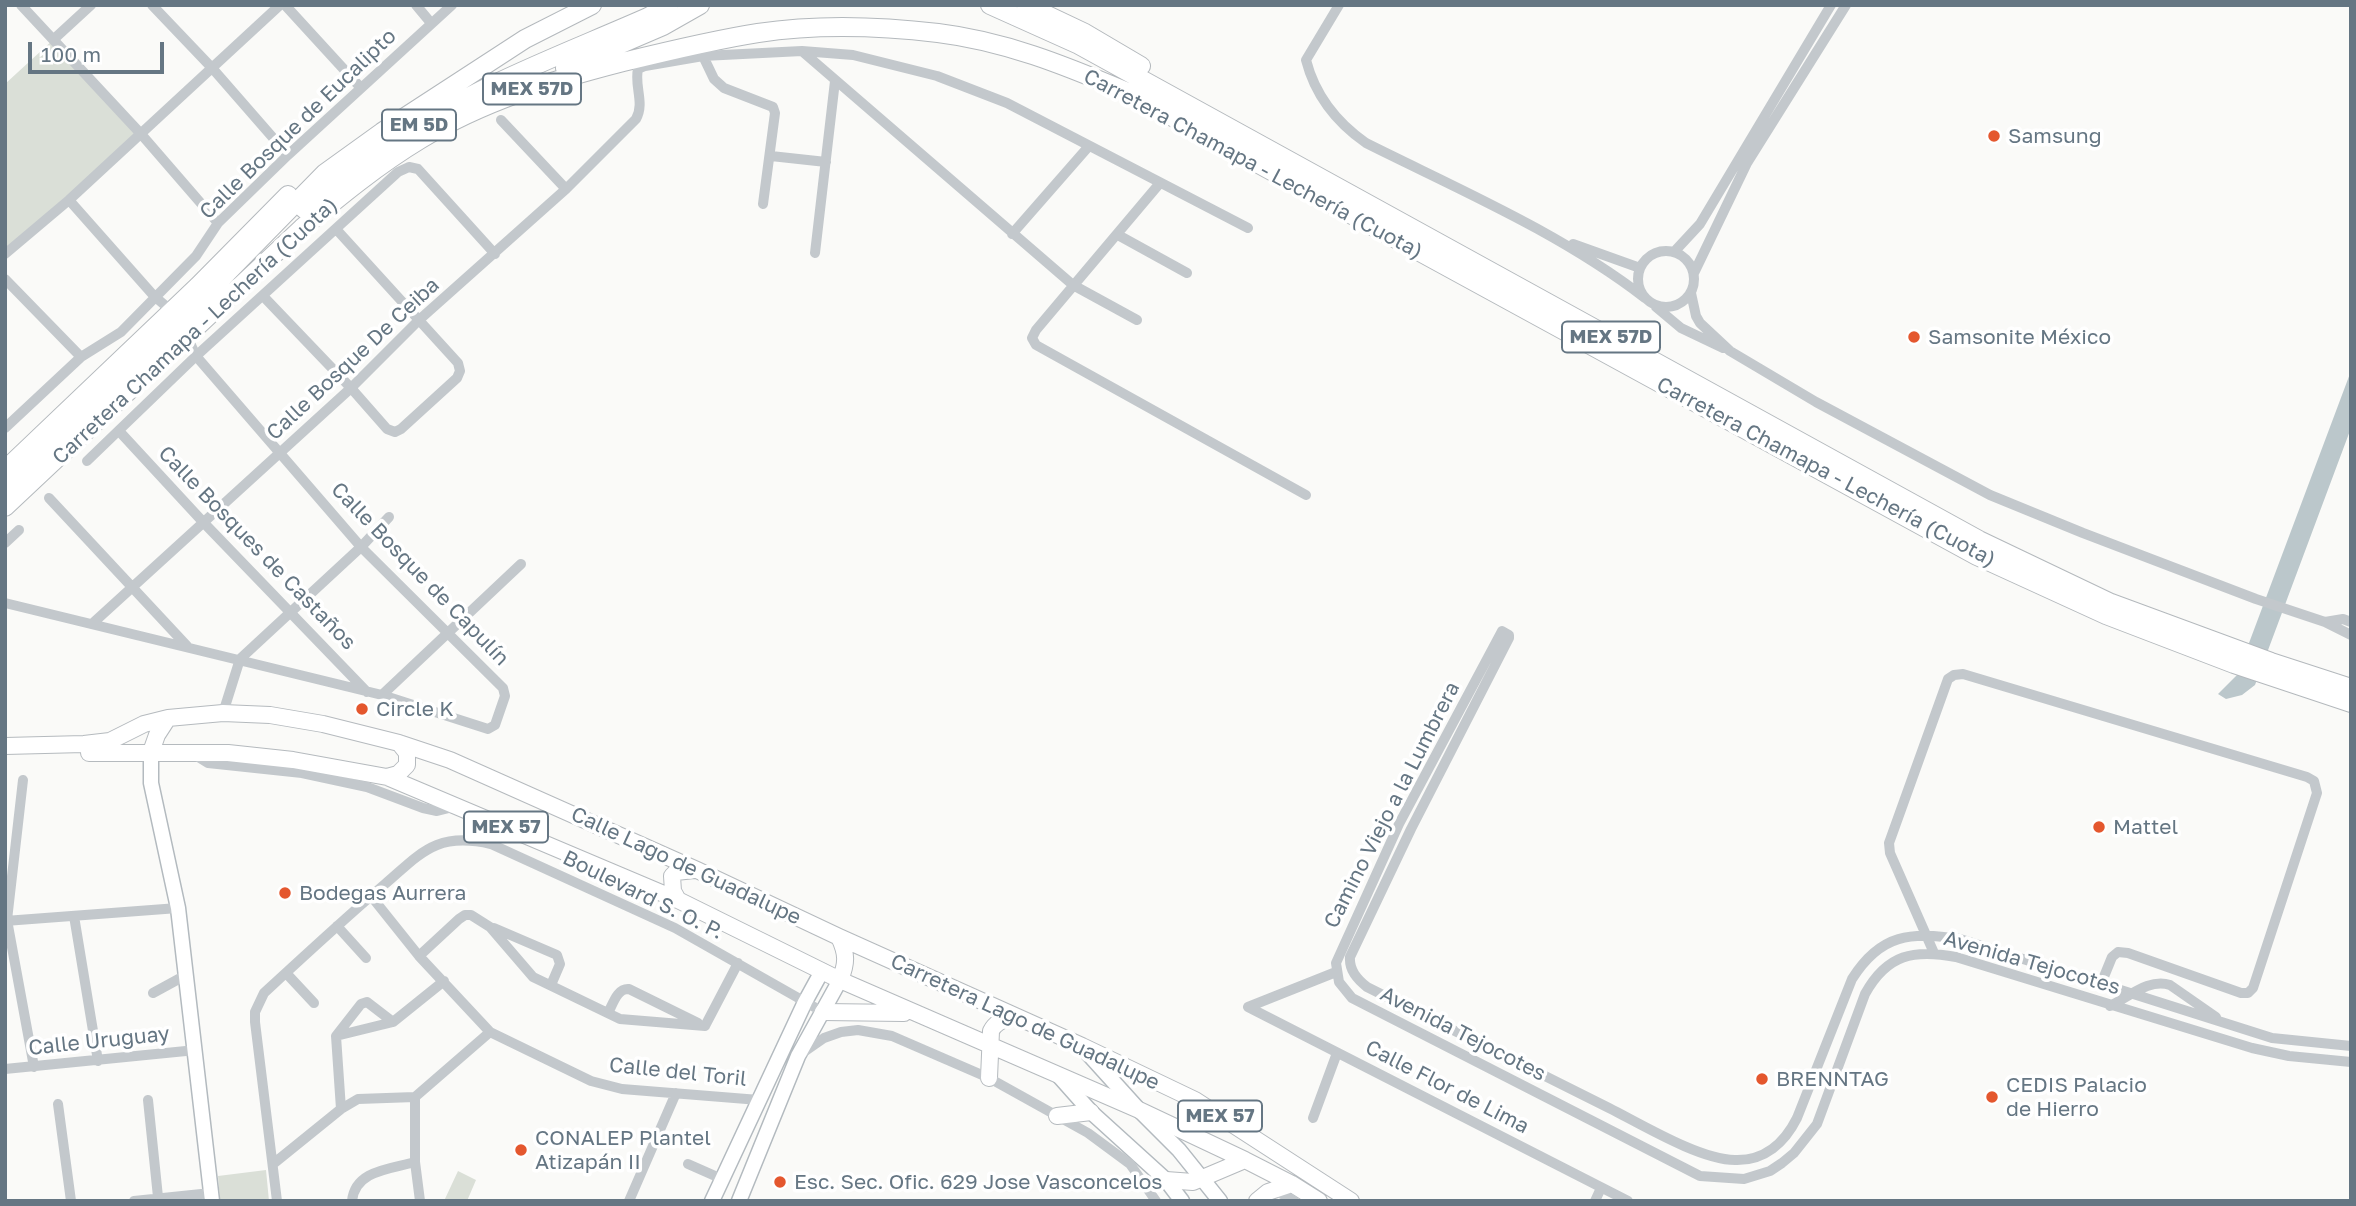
<!DOCTYPE html>
<meta charset="utf-8">
<style>
body{margin:0}
#map{position:relative;width:2356px;height:1206px;overflow:hidden;background:#fafaf8;font-family:"Golos Text",sans-serif}
canvas{display:block}
.frame{position:absolute;inset:0;border:7px solid #657683;pointer-events:none}
.scale{position:absolute;left:28px;top:42px;width:136px;height:32px;box-sizing:border-box;border:4px solid #657683;border-top:0;padding-left:9px;font-size:21px;line-height:24px;white-space:nowrap;color:#657683;-webkit-text-stroke:5px #fff;paint-order:stroke}
</style>
<div id="map">
<canvas width="2356" height="1206"></canvas>
<div class="frame"></div>
<div class="scale">100 m</div>
</div>
<script>
const c = document.querySelector('canvas').getContext('2d');
c.lineJoin = 'round';
function fill(path, color) {
  c.fillStyle = color;
  c.fill(path, 'evenodd');
}
function strokePath(path, color, width, dash) {
  c.strokeStyle = color;
  c.lineWidth = width;
  c.lineCap = dash ? 'butt' : 'round';
  c.setLineDash(dash || []);
  c.stroke(path);
}
function drawText(font, color, halo, rows, align = 'center') {
  c.font = font + ' "Golos Text",sans-serif';
  c.lineWidth = 7;
  c.setLineDash([]);
  c.textBaseline = 'middle';
  c.strokeStyle = halo;
  c.fillStyle = color;
  for (const [text, x, y, turn = 0] of rows) {
    c.save();
    c.translate(x, y);
    c.rotate((+turn || 0) * Math.PI / 180);
    c.textAlign = isNaN(turn) ? turn : align;
    if (halo) c.strokeText(text, 0, 0);
    c.fillText(text, 0, 0);
    c.restore();
  }
}
fill(new Path2D(`
 M54 39 141 134 5 254V84Z
 M266 1170 269 1201H220L218 1176Z
 M458 1171 476 1180 467 1201H444Z`), '#dadfd7');
fill(new Path2D(`
 M2351 371V428L2255 685 2242 695 2226 699 2218 694 2237 675Z`), '#bbc7cb');
const secondary = new Path2D(`
 M151 752V783L178 908 212 1201
 M1083 1048 1139 1110 1179 1150 1220 1201
 M1059 1076 1091 1112 1166 1180 1182 1201
 M712 1201 805 1002 822 971
 M739 1201 798 1056 840 980`);
const primary = new Path2D(`
 M5 746 84 744 110 741 144 724 168 718 223 713 270 715 323 724 399 743 450 760 697 870 839 937 1082 1046 1195 1100 1351 1201
 M151 752 157 735 168 718
 M89 753H228L293 760 387 777 678 900 840 980 1139 1110 1245 1160 1292 1184 1319 1201
 M387 777 398 774 407 765V753L399 743
 M678 900 673 891 672 876 676 872 694 870
 M839 937C847 954 847 963 840 980
 M823 1012 904 1013
 M989 1078 991 1031C996 1021 1004 1020 1015 1016
 M1057 1116 1091 1112
 M1166 1180 1193 1182 1245 1160
 M1257 1201 1268 1192 1292 1184`);
const highway = new Path2D(`
 M990 5 1079 45 1979 540 2111 603 2271 662 2351 688
 M1026 5 1085 33 1141 66
 M565 68 663 26 700 5
 M304 209C356 165 411 125 472 95 529 66 589 43 648 17L669 5
 M5 470 198 286 288 195
 M5 487 105 397 206 302 224 276 325 173 382 132 525 39 592 5
 M5 507 302 228C340 196 378 165 421 139 483 101 553 80 623 62 668 51 713 40 758 33 817 24 879 26 938 33 1004 41 1064 65 1125 91L1977 556 2106 615 2234 664 2351 703`);
strokePath(secondary, '#b3babf', 17);
strokePath(primary, '#b5babe', 18);
strokePath(highway, '#b4b9bd', 20);
strokePath(new Path2D(`
 M21 5 141 134 218 223
 M152 5 213 69 288 155
 M285 5 361 88
 M416 5 431 23
 M1339 5 1306 60C1315 95 1336 122 1366 143 1460 190 1561 233 1645 298
 M54 39 91 5
 M803 52 1073 285 1137 320
 M703 56 714 79 724 88 773 107 775 113 763 204
 M501 120 566 189
 M771 156 826 162
 M1160 183 1036 330 1032 338 1036 345 1306 495
 M69 200 154 296 167 307
 M1012 234 1089 146
 M1118 235 1187 273
 M1573 244 1640 268
 M1638 279a28 28 0 1 1 56 0a28 28 0 1 1-56 0Z
 M1674 252 1700 224 1831 5
 M815 253 835 81
 M5 254 69 200 280 5
 M1694 273 1747 163 1846 5
 M5 279 81 357
 M1691 293 1696 316 1700 323 1730 351 1816 402 1990 495 2083 533 2256 599 2325 622 2351 635
 M263 296 351 388 387 429 395 432 401 429 457 378 460 371 458 363 336 229
 M1656 307 1681 328 1723 348
 M5 428 81 357 121 332 196 256 218 223 288 155 452 5
 M119 431 204 523 367 692
 M87 461 196 356 398 172 409 167 418 169 495 254
 M49 498 187 646
 M5 543 19 530
 M5 603 382 695 488 729 495 725 505 696 503 688 361 547 196 356 191 345
 M2325 622 2343 619 2351 622
 M93 623 351 388 419 320 566 189 636 119C645 103 634 86 638 69L645 66 703 56 802 51 853 55 937 76 1007 103 1248 228
 M382 695 521 564
 M223 713 240 659 361 547 389 517
 M195 755 208 763 302 773 367 787 423 808 437 811 457 806
 M23 780 7 920 34 1067
 M371 896 419 956 490 1032 591 1081 622 1089 759 1100
 M74 916 98 1061
 M5 921 178 908
 M337 926 366 958
 M494 928 557 955 560 964 551 985
 M1934 953 1890 853 1889 843 1948 679 1954 675 1963 674 2307 777 2314 781 2317 793 2253 988 2248 993H2241L2128 953 2118 952 2112 957 2101 984
 M419 956 459 919 465 915H471L490 927 533 977 620 1019 705 1026
 M286 973 314 1003
 M153 993 186 975
 M2110 1006C2129 997 2149 978 2170 985L2216 1017
 M1248 1007 1628 1201
 M1248 1007 1336 972
 M608 1013C613 1004 617 988 629 989L698 1023
 M705 1026 738 963
 M336 1036 393 1022 444 981
 M2351 1046 2272 1038 1960 939C1911 932 1881 933 1852 979L1797 1118C1785 1142 1765 1161 1735 1160 1700 1160 1641 1124 1609 1108 1528 1067 1447 1027 1367 987 1357 979 1349 970 1350 957L1411 829 1509 638V635L1502 631 1399 824 1336 963 1339 982 1352 998 1700 1176 1744 1179 1770 1171 1782 1163 1794 1153 1817 1124 1865 994C1887 954 1914 949 1956 957L2252 1048 2289 1056 2351 1062
 M801 1054 824 1038 841 1032 858 1030 892 1036 989 1078 1088 1133 1130 1164 1156 1201
 M5 1069 196 1050
 M415 1097V1162L420 1201
 M148 1100 158 1197
 M58 1104 71 1201
 M341 1109 336 1036 361 1004 367 1002 393 1022
 M1313 1118 1337 1053
 M273 1164 341 1109 358 1099 415 1097 490 1032
 M688 1164 722 1179
 M1275 1190 1294 1201
 M134 1201 211 1193
 M277 1201 255 1022V1012L264 993C304 956 344 919 385 884 402 870 417 853 437 845 455 838 473 840 491 844L675 928 823 1012
 M352 1201C355 1170 391 1169 415 1162
 M629 1201 676 1093
 M1595 1201 1601 1188`), '#c3c8cc', 10);
strokePath(secondary, '#fff', 14);
strokePath(primary, '#fff', 16);
strokePath(highway, '#fff', 18);
for (const [x, y, r, color] of [
 [1994,136,7,"#e4572e"],
 [1914,337,7,"#e4572e"],
 [362,709,7,"#e4572e"],
 [2099,827,7,"#e4572e"],
 [285,893,7,"#e4572e"],
 [1762,1079,7,"#e4572e"],
 [1992,1097,7,"#e4572e"],
 [521,1150,7,"#e4572e"],
 [780,1182,7,"#e4572e"]
]) {
  const dot = new Path2D();
  dot.arc(x, y, r, 0, 2 * Math.PI);
  c.fillStyle = color;
  c.fill(dot);
  strokePath(dot, '#fff', 2.5);
}
for (const [x, y, w] of [
 [532,89,98],
 [419,125,74],
 [1611,337,98],
 [506,827,84],
 [1220,1116,84]
]) {
  const box = new Path2D();
  box.roundRect(x - w / 2, y - 15.5, w, 31, 5);
  c.fillStyle = '#fff';
  c.fill(box);
  strokePath(box, '#657683', 2);
}
drawText('bold 19px', '#657683', null, [
 ["MEX 57D",532,89],
 ["EM 5D",419,125],
 ["MEX 57D",1611,337],
 ["MEX 57",506,827],
 ["MEX 57",1220,1116]
]);
drawText('21px', '#657683', '#fff', [
 ["Calle Bosque de Eucalipto",298,124,-44],
 ["Carretera Chamapa - Lechería (Cuota)",1253,164,28],
 ["Carretera Chamapa - Lechería (Cuota)",195,331,-43],
 ["Calle Bosque De Ceiba",353,359,-43],
 ["Carretera Chamapa - Lechería (Cuota)",1826,472,28],
 ["Calle Bosques de Castaños",257,548,46],
 ["Calle Bosque de Capulín",420,574,46],
 ["Camino Viejo a la Lumbrera",1392,805,-63],
 ["Calle Lago de Guadalupe",686,866,25],
 ["Boulevard S. O. P.",643,895,26],
 ["Avenida Tejocotes",2032,963,16],
 ["Carretera Lago de Guadalupe",1025,1022,25],
 ["Avenida Tejocotes",1463,1034,27],
 ["Calle Uruguay",99,1041,-6],
 ["Calle del Toril",678,1072,6],
 ["Calle Flor de Lima",1447,1087,27]
]);
drawText('21px', '#657683', '#fff', [
 ["Samsung",2008,136],
 ["Samsonite México",1928,337],
 ["Circle K",376,709],
 ["Mattel",2113,827],
 ["Bodegas Aurrera",299,893],
 ["BRENNTAG",1776,1079],
 ["CEDIS Palacio",2006,1085],
 ["de Hierro",2006,1109],
 ["CONALEP Plantel",535,1138],
 ["Atizapán II",535,1162],
 ["Esc. Sec. Ofic. 629 Jose Vasconcelos",794,1182]
], 'left');
</script>
